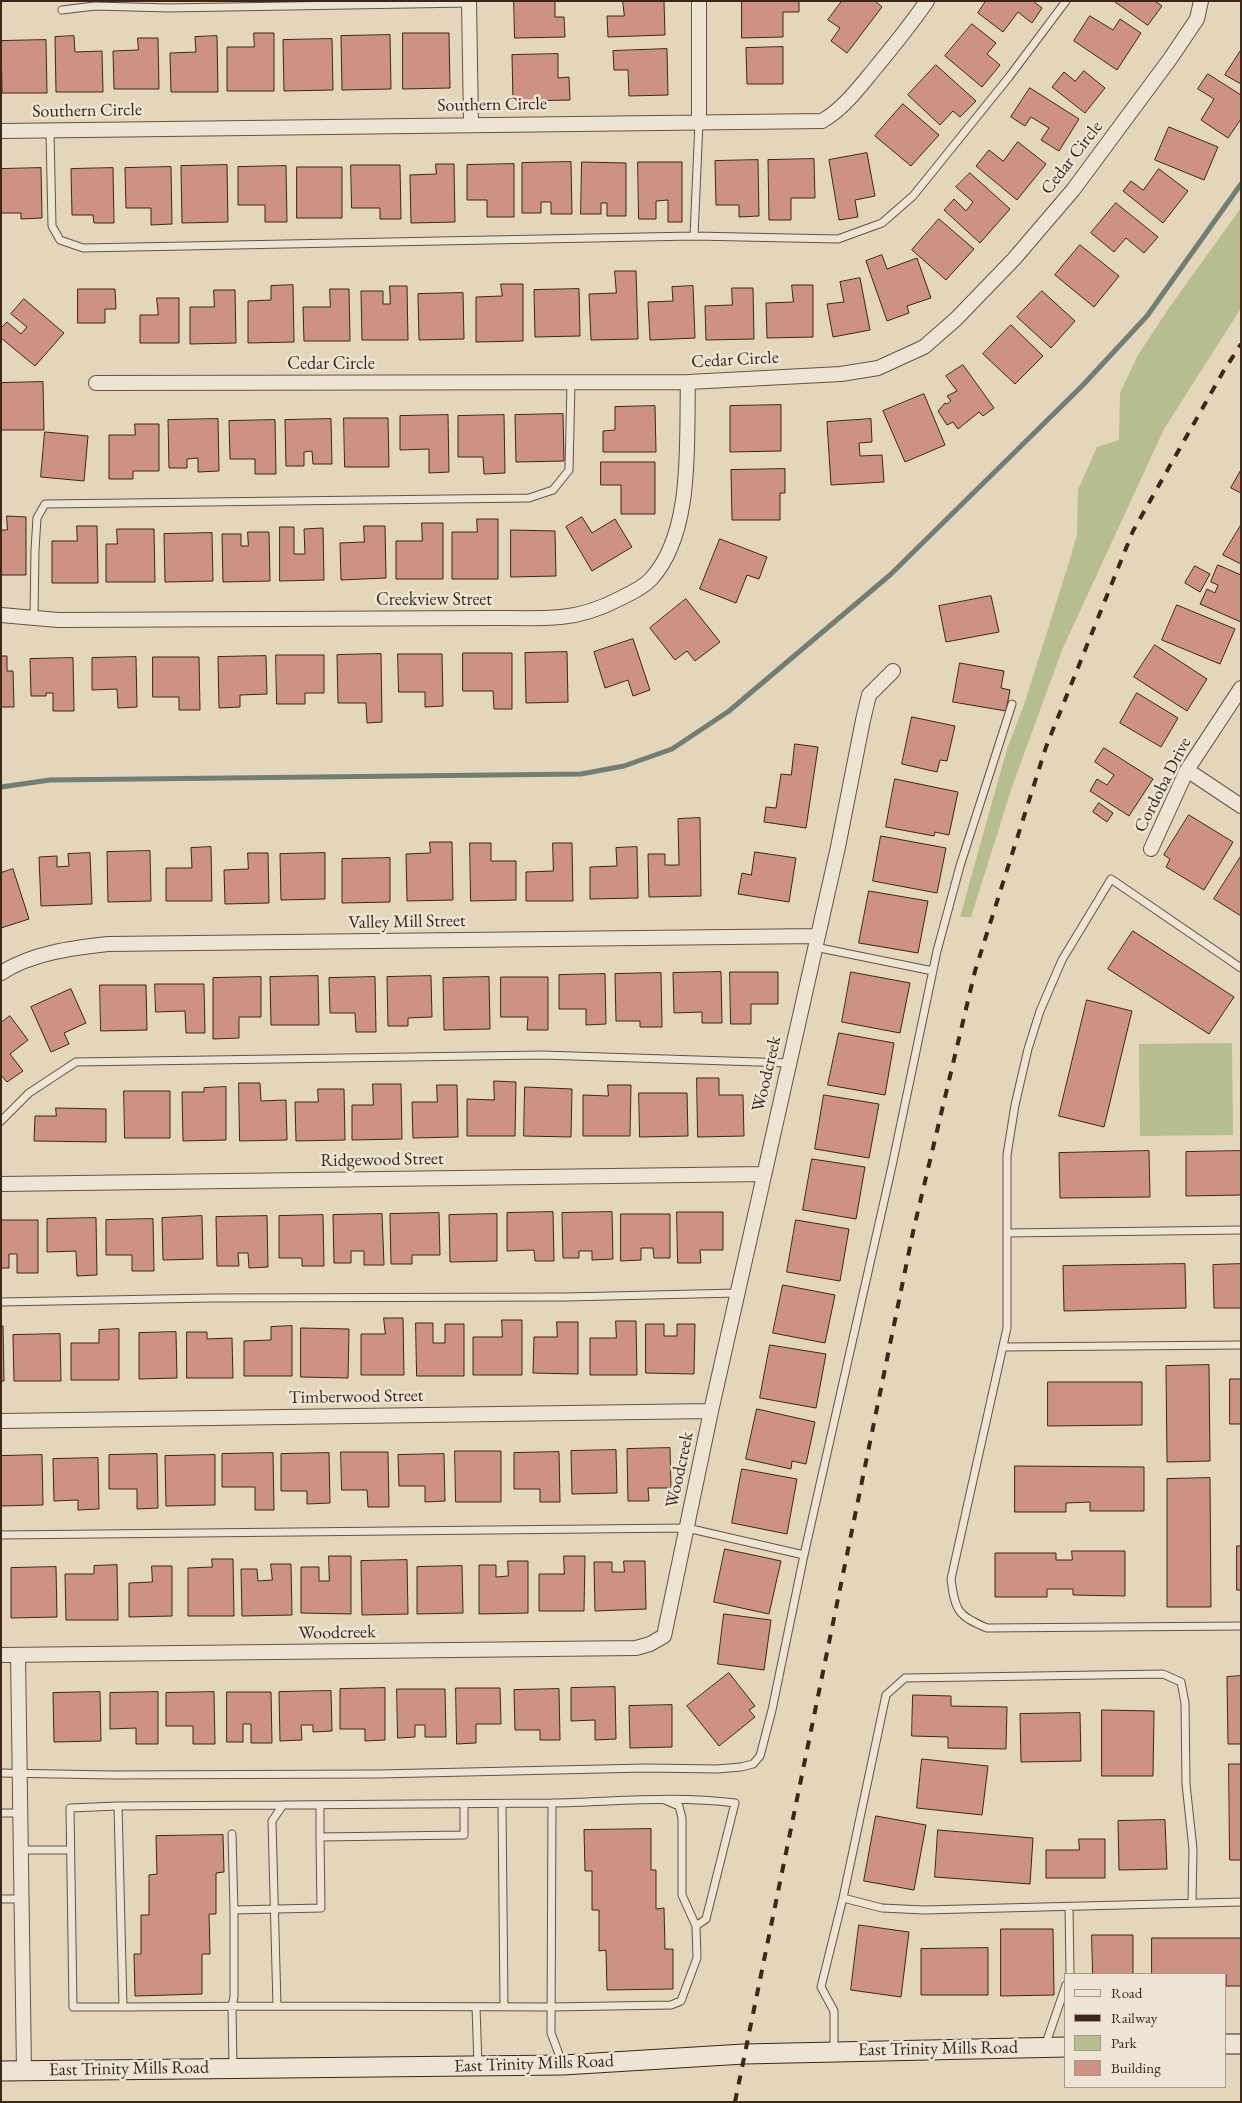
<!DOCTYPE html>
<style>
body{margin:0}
#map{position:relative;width:1242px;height:2103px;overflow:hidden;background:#e3d6bb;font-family:"EB Garamond",serif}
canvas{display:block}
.frame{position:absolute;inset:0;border:2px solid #3d261a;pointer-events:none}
.legend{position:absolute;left:1064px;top:1973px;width:162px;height:115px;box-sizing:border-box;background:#ede4d3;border:1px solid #a79889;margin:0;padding:6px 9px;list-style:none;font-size:15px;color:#3d261a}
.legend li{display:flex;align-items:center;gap:10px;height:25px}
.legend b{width:25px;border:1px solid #a79889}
</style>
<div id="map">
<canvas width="1242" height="2103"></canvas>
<div class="frame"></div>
<ul class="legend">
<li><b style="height:6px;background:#ede4d3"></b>Road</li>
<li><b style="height:6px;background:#3d261a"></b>Railway</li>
<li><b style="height:14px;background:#b6bd8e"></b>Park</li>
<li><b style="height:14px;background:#cd9283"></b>Building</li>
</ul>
</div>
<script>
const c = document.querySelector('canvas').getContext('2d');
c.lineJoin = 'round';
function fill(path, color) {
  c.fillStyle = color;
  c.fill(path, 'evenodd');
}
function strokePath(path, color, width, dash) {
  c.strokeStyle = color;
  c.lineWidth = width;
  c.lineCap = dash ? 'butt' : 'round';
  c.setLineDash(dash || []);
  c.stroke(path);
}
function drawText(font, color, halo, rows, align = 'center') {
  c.font = font + ' "EB Garamond",serif';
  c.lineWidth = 5;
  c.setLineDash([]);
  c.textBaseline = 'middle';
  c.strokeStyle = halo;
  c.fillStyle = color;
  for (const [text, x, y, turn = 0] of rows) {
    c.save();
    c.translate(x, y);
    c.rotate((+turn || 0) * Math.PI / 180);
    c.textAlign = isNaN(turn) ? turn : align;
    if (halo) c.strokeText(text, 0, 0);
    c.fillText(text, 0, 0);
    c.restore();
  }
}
fill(new Path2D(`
 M1241 208V308L1164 429 1062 650 1012 787 971 917H960L1007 749 1025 702 1070 559 1077 535 1078 490 1097 447 1119 440 1120 393 1138 355 1171 305Z
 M1232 1043 1233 1135 1140 1136 1139 1044Z`), '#b6bd8e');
strokePath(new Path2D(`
 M1 787 50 780 581 774 624 766 672 749 729 711 890 575 1083 385 1147 316 1241 184`), '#727e74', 5);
const building = new Path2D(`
 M514 1H555V17H564L565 37 515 38Z
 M623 1H664L665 35 608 37 607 16H624Z
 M742 1H799V12H783V37L742 38Z
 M842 1H875L882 7 847 53 831 41 840 28 828 20Z
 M986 1H1033L1042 8 1032 23 1018 12 1003 32 978 13Z
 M1114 1H1155L1162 6 1148 25Z
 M1090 16 1113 30 1120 19 1141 33 1117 70 1074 41Z
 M972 24 996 43 987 54 1000 65 982 87 945 56Z
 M254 33H274V91H227V47H254Z
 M403 33H449L450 88 403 89Z
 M390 35 391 89 342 90 341 36Z
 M74 36 75 52 102 51 103 92H56L55 37Z
 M217 36 218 92H171L170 53 196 52 195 37Z
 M138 38H158L159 89H114L113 51 138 50Z
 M332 39 333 90 284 91 283 40Z
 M46 40 47 93H2L1 41Z
 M783 47V84H747L746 48Z
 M667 49 668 95 629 96 628 70H614L613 51Z
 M1241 50V84L1225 75Z
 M558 54V78L569 77 570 100 513 101 512 55Z
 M936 65 976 101 960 117 953 111 940 125 908 95Z
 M1084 71 1105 88 1085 113 1052 87 1064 72 1075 81Z
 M1208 74 1241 95V119L1228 138 1201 120 1214 99 1198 89Z
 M1030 88 1079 119 1059 151 1041 140 1049 128 1031 117 1025 126 1011 117Z
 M903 104 939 135 911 166 875 136Z
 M1169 127 1218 147 1204 180 1155 160Z
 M1018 142 1046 164 1017 200 976 166 989 150 1003 161Z
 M867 153 875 196 855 200 858 217 839 220 829 160Z
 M814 159 815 198H791V220H769L768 160Z
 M758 160 759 216 739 217V205H716L715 161Z
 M571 162 572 214H551V202H541V213H522V163Z
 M582 162 626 163V216H607V203H601V214H581Z
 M638 162H682V222H668V200L656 201V219H639Z
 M436 164H454L455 222 411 223 410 175 436 174Z
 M514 164V217H487V200H467V165Z
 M227 165 228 222 182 223 181 166Z
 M351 165H400L401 219H380V208H352Z
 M286 166 287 222H265V205H238V167Z
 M171 167 172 224 151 225V208H126L125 168Z
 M297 167H342V218H297Z
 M41 168 42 218 21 219V213H1V169Z
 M113 168 114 223H94L93 215H72L71 169Z
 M1159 169 1188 191 1163 223 1123 191 1131 181 1143 190Z
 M970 173 1010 209 980 243 944 210 954 199 966 211 973 202 956 187Z
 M1116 203 1158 237 1144 253 1126 238 1114 252 1091 233Z
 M939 219 974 249 946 280 912 250Z
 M1080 245 1119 276 1094 307 1055 275Z
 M882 255 887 269 917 258 931 298 907 306 909 313 887 321 866 261Z
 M615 271H636L638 339 591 340 589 294 616 293Z
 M860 278 870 330 833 337 827 304 844 302 840 282Z
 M501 284H523V341L476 342V297L502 296Z
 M293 285 294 342 248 343V301L271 300V286Z
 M792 285H813V337L767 338 766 303 793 302Z
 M390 286H407L408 340H362L361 291H383V304H390Z
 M693 286 695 338 650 340 648 302 673 301 672 287Z
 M732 288H753L754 339 706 340 705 306 732 305Z
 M78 289H115L116 309H105V323H78Z
 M330 289H349L350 341H304L303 307H330Z
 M579 289 580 336 535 337 534 290Z
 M214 290H235L236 343 190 344V307H214Z
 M1042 291 1075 321 1051 348 1017 317Z
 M463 293 464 339 419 340 418 294Z
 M157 298H179V343H140V315H158Z
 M24 299 64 333 35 366 1 338V328L7 322 21 334 27 327 11 314Z
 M1011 325 1043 356 1015 384 983 354Z
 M963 365 994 408 983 416 979 412 958 429 953 422 947 425 938 411 945 403 947 404 951 401 947 396 957 391 946 376Z
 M43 382 44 430H1V383Z
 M924 394 945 445 905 462 883 411Z
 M781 405V451L730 452V406Z
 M655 406 656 452H603V431L615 430V407Z
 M563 414 564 461 516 462 515 415Z
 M448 415 449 472 429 473V449L400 450V416Z
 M504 415 505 473 484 474 483 457H458V416Z
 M344 418H388L389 467H345Z
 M218 419 219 471 198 472V458L187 459V468H169L168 420Z
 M331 419 332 464H313L312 451 304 452V466H286L285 420Z
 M871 419 872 442 859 443 860 456 882 455 884 482 831 485 827 422Z
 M275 420 276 474H255V459H230L229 421Z
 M135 424H159V471H133V479H109V435H135Z
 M45 432 88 436 84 481 41 477Z
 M601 462H655V514H621V485H601Z
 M785 469V493H780V520H732L731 470Z
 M1241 470V493L1231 488Z
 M7 516 26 517V575H1V530H7Z
 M582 517 592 533 615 519 632 547 592 571 566 527Z
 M477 519H498V579H452V532H477Z
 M422 523H443V579H396V541H422Z
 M1241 525V564L1223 555Z
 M77 526H97L98 583H52V541H77Z
 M364 526H385L386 578 341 580 340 543 364 542Z
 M280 527H294V554H305L304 529 323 528 324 580 280 581Z
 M117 529H154L155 582H106V544H117Z
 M511 530 555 531 556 576 511 577Z
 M248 532H269L270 581 223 582 222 534H241V546H248Z
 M212 533 213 581 165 582 164 534Z
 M720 539 767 557 759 579 747 575 736 603 700 589Z
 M1218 565 1241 575V622L1200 604 1207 589 1215 593 1218 585 1211 582Z
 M1195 566 1210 574 1200 592 1185 583Z
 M991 596 999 632 946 642 939 606Z
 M686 599 720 642 695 661 687 651 675 660 650 628Z
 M1177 605 1235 629 1220 664 1162 640Z
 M633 639 650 690 633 696 628 680 605 688 594 652Z
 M1155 645 1207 679 1187 711 1134 677Z
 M567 652 568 702 526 703 525 653Z
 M463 653H512V709H494L493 691H463Z
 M381 654 382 722 367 723 366 703H338L337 655Z
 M398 654H442L443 706 425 707V692H399Z
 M276 655H324V693H305V704H277Z
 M1 656H7V671H13L14 707H1Z
 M266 656 267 694 240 695V707L219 708 218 657Z
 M136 657 137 707 118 708 117 689 92 690V658Z
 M153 657H199L200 710H179V697H153Z
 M73 658 74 711H53V693H46V696H31L30 659Z
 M960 663 1004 671 1001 688 1010 690 1006 711 953 702Z
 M1137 693 1178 718 1161 747 1120 723Z
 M912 717 955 726 947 761 940 760 937 772 902 764Z
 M795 744 818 747 806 828 764 822 766 807 776 808 781 774 791 775Z
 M1104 748 1153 779 1129 816 1090 791 1097 779 1107 785 1114 775 1095 762Z
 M895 779 958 792 949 835 935 832 934 836 886 827Z
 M1099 803 1113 813 1107 822 1093 812Z
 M1189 815 1233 842 1204 890 1166 867 1170 859 1164 855Z
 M700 818 701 896 649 897 648 854H665V865H679L678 819Z
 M881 836 946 848 937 893 873 881Z
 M430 842H452L453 900 407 901 406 854 430 853Z
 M470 843H491V861H516V900L471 901Z
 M553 843H572L573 901H526V872L553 871Z
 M211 847 212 901H166V868H192L191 848Z
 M637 847 638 898 590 899V867L617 866 616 848Z
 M150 851 151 901 108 902 107 852Z
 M755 852 796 858 789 902 738 894 742 873 751 875Z
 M90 853 92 904 41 906 39 857 57 856V867L69 866 68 854Z
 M248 853H268L269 903 225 904 224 870 248 869Z
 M325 853V899L281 900 280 854Z
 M1241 856V916L1214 899Z
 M390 858V902L342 903V859Z
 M13 869 29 919 1 928V873Z
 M869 891 928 901 918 953 859 943Z
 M1133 931 1234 997 1209 1034 1108 969Z
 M721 972 722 1023H702V1012L674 1013 673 973Z
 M730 972H778V1004H751V1024H731Z
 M851 972 910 983 900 1033 842 1022Z
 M661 973 662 1027H640V1021H616L615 974Z
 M605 974 606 1024 586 1025V1009H559V975Z
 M318 976 319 1025H271L270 977Z
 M431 976 432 1017 408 1018V1026H388L387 977Z
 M261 977V1017H239V1038L213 1039V978Z
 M375 977 376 1032H356L355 1013H330L329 978Z
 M489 977 490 1029 444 1030 443 978Z
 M501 977H548V1030H527L528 1017H501Z
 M155 984H204L205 1033H186L185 1011 156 1012Z
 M100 985H146L147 1030 101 1031Z
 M71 989 86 1023 64 1033 69 1044 51 1052 31 1007Z
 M1087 1000 1132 1011 1104 1127 1059 1116Z
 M10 1016 28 1040 10 1054 23 1071 7 1082 1 1075V1023Z
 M839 1033 894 1043 885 1095 828 1085Z
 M697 1078H719V1095H743L744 1136 698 1137Z
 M494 1081 516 1082 515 1136H467V1099L494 1100Z
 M239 1083H260L261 1101 286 1100 287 1140 240 1141Z
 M373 1084H401L402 1139 352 1140V1105H373Z
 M437 1085H457L458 1137 413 1138 412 1102H437Z
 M608 1085H631L630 1136H583V1095L608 1096Z
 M226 1087V1140L183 1141 182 1092H204V1088Z
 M525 1087 572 1089 571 1137 524 1136Z
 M318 1089H344L345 1140 296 1141 295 1102H318Z
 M124 1091H170V1138H125Z
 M639 1093H687L688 1136 640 1137Z
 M824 1095 879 1104 869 1158 815 1149Z
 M56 1108 106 1109V1142L34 1141 35 1116H56Z
 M1149 1151 1150 1197 1060 1198 1059 1153Z
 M1241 1151V1195L1186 1196V1152Z
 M812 1159 865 1167 856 1219 803 1210Z
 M553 1212 554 1261H535L534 1250 507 1251V1213Z
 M612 1212 613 1259 592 1260V1251H579V1258H563L562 1213Z
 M677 1212H723V1250H700L701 1263H678Z
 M439 1213 440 1255H412V1264H391L390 1214Z
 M382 1214 384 1265H364V1251H351V1263H334L333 1215Z
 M497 1214V1261L450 1262 449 1215Z
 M621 1214H670V1258H654L653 1248H641V1260L621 1261Z
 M323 1215 324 1266H302V1258H279V1216Z
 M202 1216 203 1259 163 1260 162 1218Z
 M267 1216 268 1267 249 1268 248 1253H238L239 1266H217L216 1217Z
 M96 1218 97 1275 77 1276 76 1251 47 1252V1219Z
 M153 1219 154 1271H132V1255H106V1220Z
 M1 1220H38V1273H17V1254H9V1268H1Z
 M796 1220 849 1229 840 1281 787 1272Z
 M1185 1264 1186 1308 1064 1311 1063 1266Z
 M1241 1264V1308H1214L1213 1265Z
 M783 1285 835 1295 825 1343 773 1333Z
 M384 1318H403L404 1375H361V1334H385Z
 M502 1320H522V1375H473V1337H502Z
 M616 1321H636L637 1375H590V1338H616Z
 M557 1322H578V1374L533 1373 534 1337H557Z
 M416 1323H433V1343H445V1324H464V1376H417Z
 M646 1324H664V1336H677V1324H695L694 1374 646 1373Z
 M1 1326H3L4 1381H1Z
 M292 1326V1376H244V1341L271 1340V1327Z
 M301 1328 349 1329 348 1378 301 1377Z
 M119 1329V1380H71V1343H99V1330Z
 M176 1332 177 1378 139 1379V1333Z
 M187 1332H207V1339L232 1338 233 1378H187Z
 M60 1334 61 1381H14L13 1335Z
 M770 1345 826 1354 816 1408 760 1398Z
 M1209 1365 1210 1461 1167 1462 1166 1366Z
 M1230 1379H1241V1424H1230Z
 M1048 1382H1142V1425L1048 1426Z
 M757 1409 815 1422 806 1464 792 1461 791 1469 746 1459Z
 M670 1448 671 1488H648L649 1501H628L627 1449Z
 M616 1450 617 1493 572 1494 571 1451Z
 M455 1451H501V1502H456Z
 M341 1452H388L389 1507H368L367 1490H342Z
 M559 1452 560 1502H540V1489H514V1453Z
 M273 1453 274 1510H255V1487H222V1454Z
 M329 1453 330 1503 307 1504V1491H281V1454Z
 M157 1454 158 1508 137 1509V1489H109V1455Z
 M444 1454 445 1501 425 1502V1486H399L398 1455Z
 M42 1455 43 1505 1 1506V1456Z
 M215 1455V1505L166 1506 165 1456Z
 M98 1458 99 1509 78 1510V1500L54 1501 53 1459Z
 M1015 1466 1144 1467V1511H1090V1502L1066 1503V1512H1015Z
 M742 1469 797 1479 787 1534 732 1523Z
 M1210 1478 1211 1607H1167V1479Z
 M1237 1546H1241V1590H1237Z
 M725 1549 781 1561 769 1614 714 1602Z
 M1072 1551H1125V1596L1073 1595V1589H1047V1597H995V1553H1056V1560H1072Z
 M329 1556H351V1614L301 1613V1567H319V1581H329Z
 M564 1556H585L584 1611H539V1574H564Z
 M212 1559H233L234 1616H188V1568L212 1567Z
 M407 1560 408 1614 362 1615 361 1561Z
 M508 1561H528V1613L479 1614V1565H496V1577L508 1576Z
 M624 1561H645L646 1609 595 1611 594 1562H612V1572H624Z
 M271 1564H291L292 1615 242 1616 241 1569H257L258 1581 272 1580Z
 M117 1565 118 1620H66L65 1574H94V1566Z
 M152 1566H172V1616L129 1617V1583L152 1582Z
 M462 1566 463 1613 417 1614V1567Z
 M56 1567 57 1617 11 1618V1568Z
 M724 1614 771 1620 764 1670 718 1664Z
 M729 1673 755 1706 749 1710 755 1717 719 1746 687 1706Z
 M1241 1676V1744H1228L1227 1677Z
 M615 1687 616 1739 595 1740V1720L571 1721V1688Z
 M385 1688V1740L365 1741V1729H340V1689Z
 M456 1688H500L501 1724H476V1743L457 1744Z
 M397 1689H445L446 1737H425V1725H415V1737L398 1738Z
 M559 1689 560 1740H540V1730H515L514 1690Z
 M331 1691 332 1731 313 1732V1725H301L302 1740 280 1741 279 1692Z
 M100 1692 101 1741 54 1742 53 1693Z
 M158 1692V1744H136V1728L110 1729V1693Z
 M214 1692 215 1744H193V1726H166V1693Z
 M227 1692H271L272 1743H251V1724H243V1742H227Z
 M913 1695 951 1696V1706L1007 1707 1006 1749 948 1748V1737L912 1736Z
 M672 1705V1747L630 1748 629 1706Z
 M1102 1710 1154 1711 1153 1776H1102Z
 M1080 1713 1081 1761 1021 1762 1020 1714Z
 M922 1759 988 1766 982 1815 917 1808Z
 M1229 1764H1241V1860H1230Z
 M876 1816 926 1825 914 1890 864 1881Z
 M1165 1820 1167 1869 1119 1870 1118 1821Z
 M651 1829V1870H656V1909L664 1908 665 1949H673V1989L607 1990 606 1950 599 1951V1910H592V1871H585L584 1830Z
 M938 1830 1033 1838 1030 1884 935 1877Z
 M223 1835 224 1872 216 1873V1914H209L210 1954H202V1994L135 1996 134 1954H141V1915H149V1875L157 1874 156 1836Z
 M1079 1839H1105V1878H1046V1850H1079Z
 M859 1925 909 1932 901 1997 851 1990Z
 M1001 1929H1053L1054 1995 1001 1996Z
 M1092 1935H1133V1974H1093Z
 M1152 1938H1241V1986H1226V1974H1152Z
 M988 1948V1995H921V1949Z`);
fill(building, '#cd9283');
strokePath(building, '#3d261a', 1);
const lane = new Path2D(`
 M62 10 95 6 168 8 469 3
 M50 131 52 226 60 240 83 248 694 236 838 239 882 223 913 196 1009 77 1066 1
 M694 236 699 122
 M34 618 35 550 37 518 45 504 529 498 553 490 569 470 571 382
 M815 947 933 971
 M1241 968 1111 879 1062 960 1040 1011 1028 1049 1015 1105 1007 1155V1328L951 1579C955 1611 958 1616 987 1628L1241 1626
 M1 1121 29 1093 76 1062 542 1055 789 1063
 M1007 1233 1241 1230
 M1 1302 211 1298 567 1297 738 1293
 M1004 1347 1241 1345
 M1 1535 687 1528 804 1555
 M1 1773 112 1775 378 1774 646 1768 717 1769 741 1767 753 1764 760 1756 772 1710 804 1555 892 1166 937 951 960 866 1012 704
 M552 1803 283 1805 272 1821 277 2006 551 2007 671 2005 681 2001 697 1958 696 1926 682 1895V1818L679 1806 665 1800
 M502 1804 504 2007
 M320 1805V1837
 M118 1806 70 1808 73 2007H123
 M1 1813H21
 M232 1834 234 1910
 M21 1850H70
 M843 1898 882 1908 924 1910 1241 1902
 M1 1899H22
 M1069 1907 1070 1973
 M277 2006 123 2007 118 1806 283 1805
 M476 2007 478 2066
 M1045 2046 1066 1985
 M834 2051V2011L821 1987 843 1898 886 1695 905 1678 1163 1674 1181 1682 1185 1703 1186 1784 1193 1849 1192 1903
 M563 2065 551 2033 552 1803C612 1802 675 1795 735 1803L706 1919 696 1926
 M233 2068 232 2006 234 1997V1910L321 1908 320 1837 464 1835V1804`);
const street = new Path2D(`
 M469 1 471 124
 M699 122V1
 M1 131 822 121C842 110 858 89 872 72 891 49 910 26 927 1
 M96 383 688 382 841 374 878 368 924 347 956 319 1014 259 1073 190 1170 59 1197 19 1201 1
 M1 615 58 620 493 618C515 618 539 619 561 617 582 615 600 609 619 599 629 594 643 588 651 579 694 532 686 442 688 382
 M1187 770 1241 806
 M1151 849 1187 770 1241 688
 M1 973C32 953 72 948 108 944L818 936
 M1 1184 764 1174
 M1 1421 711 1411
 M1 1655 636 1648 650 1644 664 1636 711 1411 838 847 863 720 869 695 893 671
 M18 1655 24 2071`);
const secondary = new Path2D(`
 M1226 2044H1241
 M1 2071 563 2065 744 2054 1066 2047`);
strokePath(lane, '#665242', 9);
strokePath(street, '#665242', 16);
strokePath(secondary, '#3d261a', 21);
strokePath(lane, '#ede4d3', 7);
strokePath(street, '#ede4d3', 14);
strokePath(secondary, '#ede4d3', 19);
strokePath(new Path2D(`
 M735 2102 913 1232 975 971 1046 747 1133 531 1223 372 1241 344`), '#3d261a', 4, [9, 9]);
drawText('18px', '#3d261a', '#ede4d3', [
 ["Southern Circle",492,105,-1],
 ["Southern Circle",87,111,-1],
 ["Cedar Circle",1072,158,-52],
 ["Cedar Circle",735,360,-3],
 ["Cedar Circle",331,364],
 ["Creekview Street",434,600],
 ["Cordoba Drive",1163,785,-63],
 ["Valley Mill Street",407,922,-1],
 ["Woodcreek",767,1074,-77],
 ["Ridgewood Street",382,1160,-1],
 ["Timberwood Street",356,1397,-1],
 ["Woodcreek",680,1470,-78],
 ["Woodcreek",337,1633,-1],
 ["East Trinity Mills Road",938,2049,-1],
 ["East Trinity Mills Road",534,2064,-2],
 ["East Trinity Mills Road",129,2069,-1]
]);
</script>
